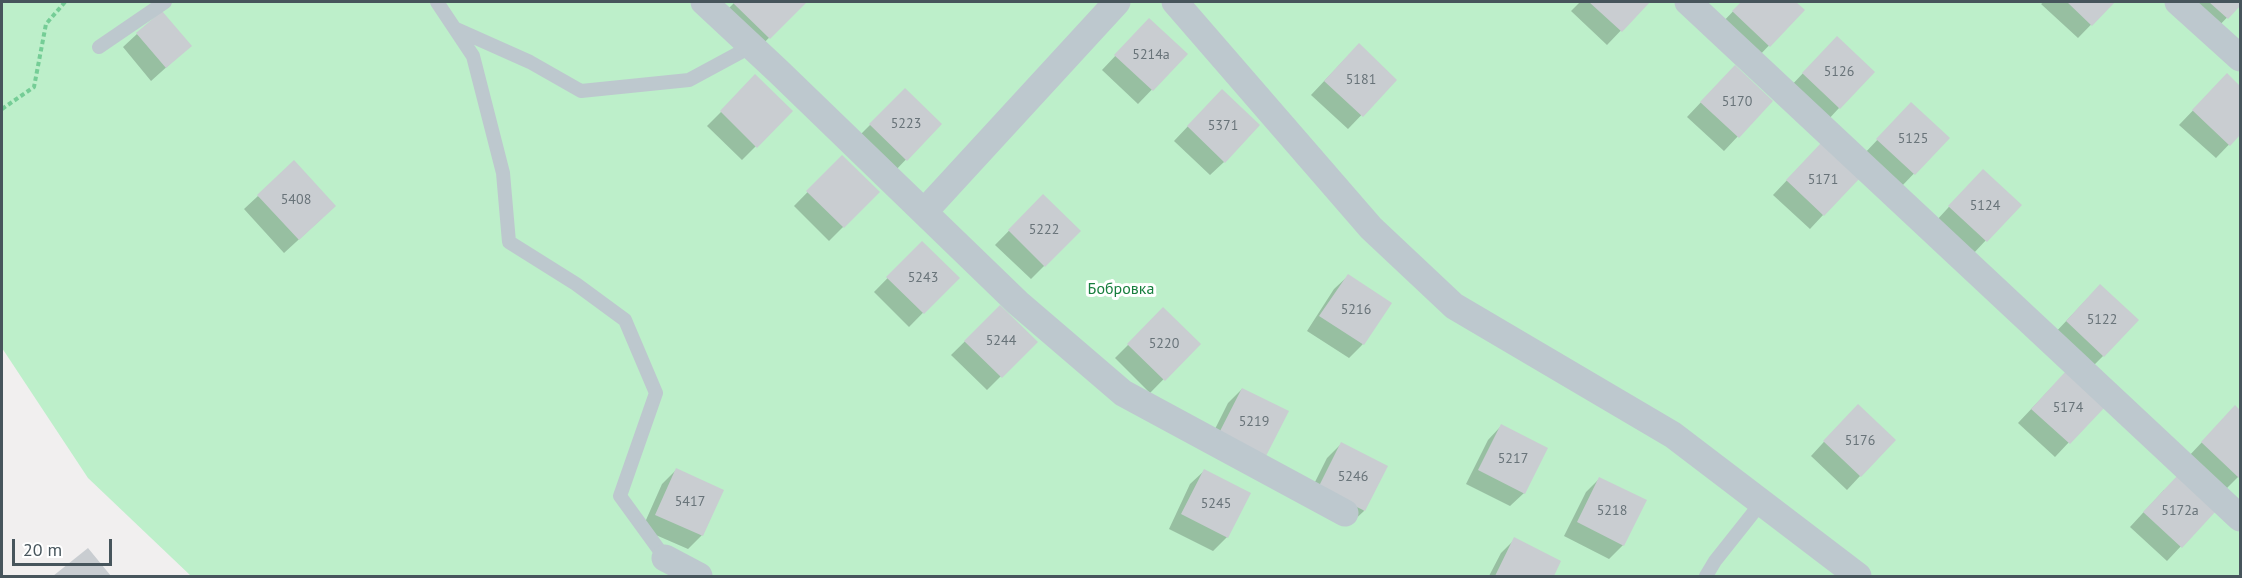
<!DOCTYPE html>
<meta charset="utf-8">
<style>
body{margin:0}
#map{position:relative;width:2242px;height:578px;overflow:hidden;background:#f1efef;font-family:"PT Sans",sans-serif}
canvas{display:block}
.frame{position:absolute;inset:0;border:3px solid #47555c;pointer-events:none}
.scale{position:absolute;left:12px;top:539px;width:100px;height:27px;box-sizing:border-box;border:3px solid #47555c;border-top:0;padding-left:8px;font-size:18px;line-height:21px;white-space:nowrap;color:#47555c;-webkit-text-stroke:4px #fff;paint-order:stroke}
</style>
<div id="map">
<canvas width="2242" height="578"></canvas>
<div class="frame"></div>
<div class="scale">20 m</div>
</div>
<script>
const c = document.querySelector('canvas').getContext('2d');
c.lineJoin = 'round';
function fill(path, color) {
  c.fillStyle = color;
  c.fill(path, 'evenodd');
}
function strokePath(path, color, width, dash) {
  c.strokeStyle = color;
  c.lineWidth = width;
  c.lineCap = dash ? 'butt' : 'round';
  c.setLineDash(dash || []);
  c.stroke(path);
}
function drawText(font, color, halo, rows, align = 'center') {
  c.font = font + ' "PT Sans",sans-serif';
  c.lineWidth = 6;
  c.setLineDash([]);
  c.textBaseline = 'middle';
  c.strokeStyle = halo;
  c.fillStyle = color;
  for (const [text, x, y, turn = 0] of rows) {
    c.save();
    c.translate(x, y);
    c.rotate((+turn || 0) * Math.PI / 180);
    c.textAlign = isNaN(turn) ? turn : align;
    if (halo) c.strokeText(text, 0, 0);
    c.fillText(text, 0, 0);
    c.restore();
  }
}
fill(new Path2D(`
 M2 2H2240V576H191L88 478 2 348Z`), '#bdefca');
fill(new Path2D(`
 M735 2H804L755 52 720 17Z
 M1580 2H1648L1607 45 1571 11Z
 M1742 2H1794L1803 10 1755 60 1719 26Z
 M2044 2H2113L2078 38 2041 4Z
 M2181 2H2240V4L2213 32Z
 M137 34 190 46 151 81 123 47Z
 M1136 34 1186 54 1138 104 1102 70Z
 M1823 52 1839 108 1826 122 1789 88Z
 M1345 59 1395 80 1348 129 1311 95Z
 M2227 75 2240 88V133L2216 158 2179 125Z
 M756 77 791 111 742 160 707 126Z
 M1721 81 1771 101 1724 151 1687 117Z
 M905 90 940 124 892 174 856 139Z
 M1208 105 1224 162 1210 175 1174 141Z
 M1898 118 1948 138 1900 188 1864 154Z
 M842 157 878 192 829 241 794 206Z
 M1807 159 1823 215 1810 229 1773 195Z
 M1969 185 2019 205 1972 255 1936 221Z
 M258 196 320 220 284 253 244 209Z
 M1043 196 1079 231 1031 279 995 245Z
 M922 243 957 278 909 327 874 292Z
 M1348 276 1390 304 1362 345 1349 358 1307 331 1334 289Z
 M2087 299 2103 356 2089 370 2053 335Z
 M1000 307 1035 342 987 390 951 355Z
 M1163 310 1198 344 1150 393 1115 358Z
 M2052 387 2102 407 2055 457 2018 423Z
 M1242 389 1265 455 1206 447 1228 403Z
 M2235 407 2240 412V475L2224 491 2188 457Z
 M1844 420 1860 476 1847 490 1811 456Z
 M1501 426 1524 493 1510 506 1466 484 1488 440Z
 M1341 444 1364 511 1350 524 1305 502 1327 458Z
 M676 470 702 535 688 549 642 529 662 484Z
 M1204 471 1227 537 1213 551 1169 529 1190 484Z
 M1600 478 1623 545 1609 559 1564 536 1586 492Z
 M2164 490 2214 511 2167 561 2130 527Z
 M1515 539 1559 562 1552 576H1489L1501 553Z
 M88 550 109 576H55Z`), '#0003');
fill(new Path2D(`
 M732 2H807L770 39Z
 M1589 2H1650L1622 32Z
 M1741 2H1796L1805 10 1770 47 1732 11Z
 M2067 2H2115L2092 26Z
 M2209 2H2240V6L2228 19Z
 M162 11 192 46 166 68 136 33Z
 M1149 18 1188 54 1153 91 1114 55Z
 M1837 36 1875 72 1840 109 1802 73Z
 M1359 43 1397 80 1363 117 1324 81Z
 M1735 65 1773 101 1739 138 1700 102Z
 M2227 73 2240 86V135L2230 146 2192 110Z
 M755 74 793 111 757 148 720 111Z
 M905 88 942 124 907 161 869 124Z
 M1222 89 1260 125 1225 163 1187 126Z
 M1911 102 1950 138 1915 175 1876 139Z
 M1821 143 1859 179 1824 216 1786 180Z
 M842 155 880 192 844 228 806 191Z
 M294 160 336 206 299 240 257 195Z
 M1983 169 2022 205 1987 242 1948 206Z
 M1043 194 1081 231 1045 267 1008 230Z
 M922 241 960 278 924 314 886 277Z
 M1348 274 1392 303 1364 345 1319 316Z
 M2100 284 2139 320 2104 357 2066 321Z
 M1000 305 1038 342 1002 378 964 341Z
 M1163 307 1201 344 1165 381 1127 344Z
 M2066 371 2105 407 2070 444 2031 409Z
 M1242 388 1289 411 1266 456 1219 433Z
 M1858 404 1896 440 1861 477 1823 441Z
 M2235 405 2240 410 2239 478 2201 442Z
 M1501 424 1548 448 1525 494 1478 470Z
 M1341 442 1388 466 1365 511 1318 488Z
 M676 468 724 490 703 536 655 515Z
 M1204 469 1251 493 1228 538 1181 514Z
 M2178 475 2216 511 2182 548 2143 512Z
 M1599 477 1647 500 1624 546 1577 522Z
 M1514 537 1561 561 1554 576H1495Z
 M88 548 111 576H53Z`), '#c9cdd1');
strokePath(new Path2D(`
 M2 109 34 87 46 24 65 2`), '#75cd96', 4, [4.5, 3]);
strokePath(new Path2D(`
 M437 2 473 56 503 173 509 242 576 284 625 320 656 393 620 496 665 558
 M456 29 530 62 581 91 689 80 752 46
 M99 47 165 2
 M1706 576 1715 561 1761 503`), '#bdc8ce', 14);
strokePath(new Path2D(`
 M704 2 778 71 1018 303 1123 393 1345 513
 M1175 2 1371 228 1454 306 1673 435 1858 576
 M1688 2 2240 518
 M2178 2 2240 58
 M924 212 1117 2
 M665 558 699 576`), '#bdc8ce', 27);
drawText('14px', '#687379', null, [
 ["5214а",1151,55],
 ["5126",1839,72],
 ["5181",1361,80],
 ["5170",1737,102],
 ["5223",906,124],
 ["5371",1223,126],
 ["5125",1913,139],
 ["5171",1823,180],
 ["5408",296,200],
 ["5124",1985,206],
 ["5222",1044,230],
 ["5243",923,278],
 ["5216",1356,310],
 ["5122",2102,320],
 ["5244",1001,341],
 ["5220",1164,344],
 ["5174",2068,408],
 ["5219",1254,422],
 ["5176",1860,441],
 ["5217",1513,459],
 ["5246",1353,477],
 ["5417",690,502],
 ["5245",1216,504],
 ["5218",1612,511],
 ["5172а",2180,511]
]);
drawText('16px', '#177e3d', '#fff', [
 ["Бобровка",1121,289]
]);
</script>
